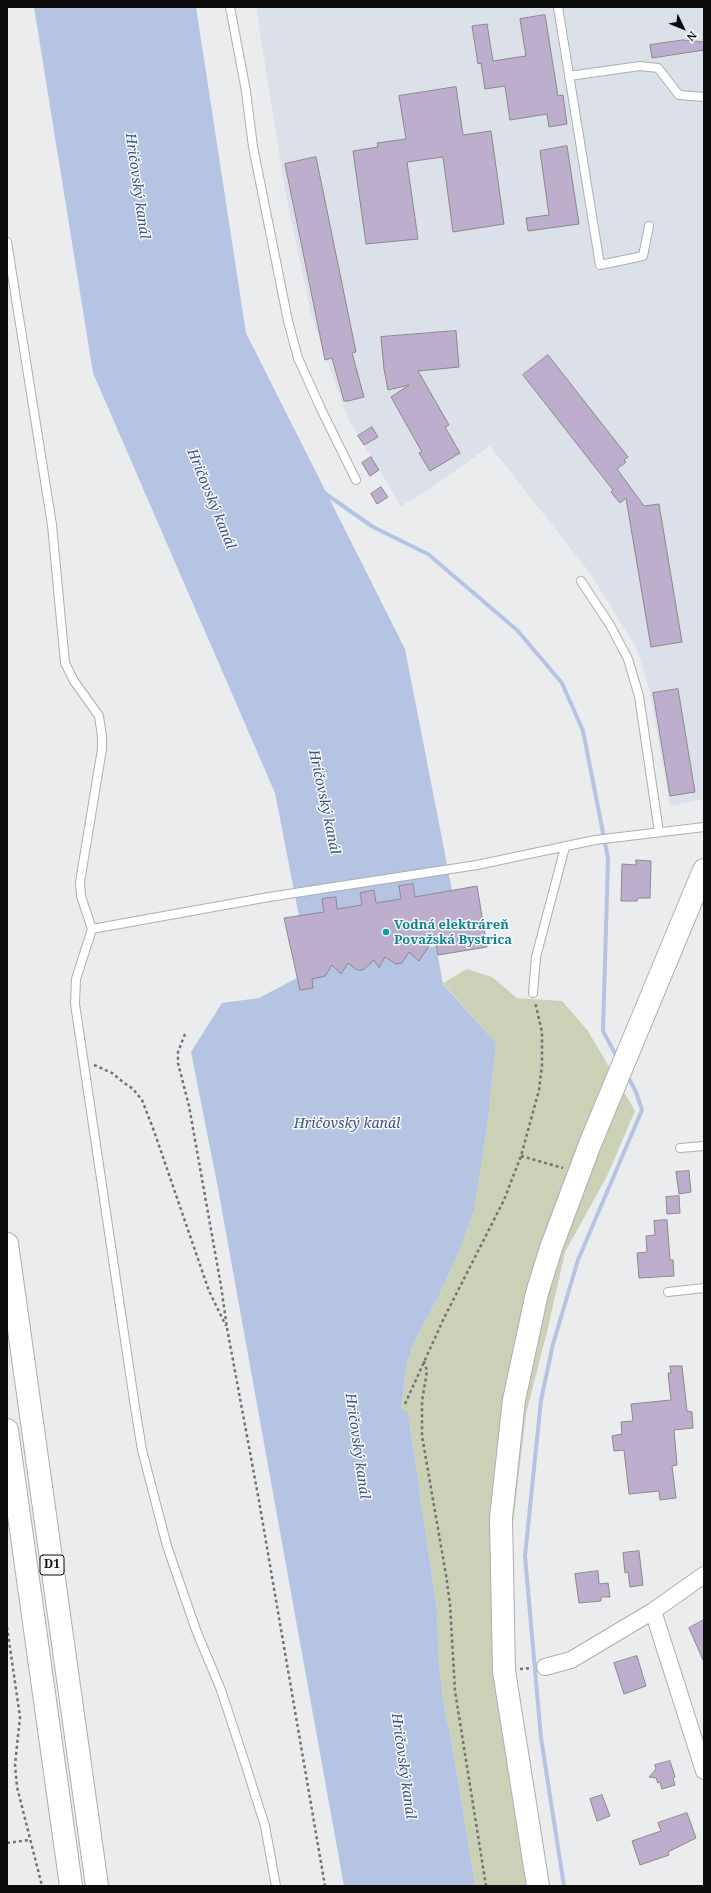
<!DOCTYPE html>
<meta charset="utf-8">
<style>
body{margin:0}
#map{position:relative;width:711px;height:1893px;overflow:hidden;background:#ebecee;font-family:"Noto Serif",serif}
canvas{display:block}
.frame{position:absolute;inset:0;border:8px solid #0c0c0d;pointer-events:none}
.north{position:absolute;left:663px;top:8px;width:40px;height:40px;-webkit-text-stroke:3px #f8f9fb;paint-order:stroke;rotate:133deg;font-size:11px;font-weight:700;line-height:16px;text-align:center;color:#0c0c0d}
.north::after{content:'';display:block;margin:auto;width:14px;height:18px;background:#0c0c0d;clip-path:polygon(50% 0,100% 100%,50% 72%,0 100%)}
</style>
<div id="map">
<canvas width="711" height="1893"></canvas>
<div class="frame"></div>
<div class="north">N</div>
</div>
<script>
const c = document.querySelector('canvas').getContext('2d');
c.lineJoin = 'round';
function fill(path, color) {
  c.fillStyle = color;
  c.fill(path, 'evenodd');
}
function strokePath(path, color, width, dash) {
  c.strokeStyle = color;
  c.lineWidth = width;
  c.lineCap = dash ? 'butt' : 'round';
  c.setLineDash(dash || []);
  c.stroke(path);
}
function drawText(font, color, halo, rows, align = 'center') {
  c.font = font + ' "Noto Serif",serif';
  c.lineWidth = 3;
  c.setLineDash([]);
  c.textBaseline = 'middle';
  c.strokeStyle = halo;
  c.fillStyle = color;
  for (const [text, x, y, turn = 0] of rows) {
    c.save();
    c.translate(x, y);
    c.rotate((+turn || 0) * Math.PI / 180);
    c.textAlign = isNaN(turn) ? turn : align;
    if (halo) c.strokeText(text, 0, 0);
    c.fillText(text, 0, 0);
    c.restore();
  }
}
fill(new Path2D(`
 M256 7H704V799L670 806 649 688 637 649 590 573 490 446 428 490 401 506 348 419 312 318 285 191Z`), '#dce0e9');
fill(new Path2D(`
 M467 969 492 977 517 998 562 1001 588 1031 635 1111 607 1176 565 1252 548 1328 526 1414 511 1540 513 1654 550 1886H475L458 1778 443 1698 439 1666 437 1610 408 1412 401 1410 407 1363 414 1342 438 1298 461 1247 474 1210 487 1128 496 1043 443 983Z`), '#cad1b6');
fill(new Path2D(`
 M34 7H196L246 333 405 649 452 890 415 897 413 884 404 885 401 899 376 903 374 890 360 893 362 905 337 909 336 897 322 899 324 912 299 916 275 793 93 373Z
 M436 946 443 984 496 1043 487 1128 474 1210 461 1247 438 1298 414 1342 407 1363 401 1409 408 1412 437 1610 439 1666 443 1698 458 1778 475 1886H344L217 1183 191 1052 222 1003 259 998 297 978 300 990 312 988 311 972 325 965 337 963 342 973 341 962 354 960 356 969 363 970 376 956 379 967H380V956L392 954 402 963 404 961 402 952 415 950 416 959 419 960V949Z`), '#b5c4e3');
strokePath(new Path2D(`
 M323 492 373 527 428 554 517 630 562 683 583 731 608 858 603 1031 618 1059
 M564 1886 541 1738 525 1556 541 1400 553 1344 578 1260 642 1110 636 1092 627 1075`), '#b5c4e3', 4);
const building = new Path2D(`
 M545 15 558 96 563 95 567 124 549 127 547 114 510 120 505 86 485 89 481 63 478 64 472 26 487 24 493 61 526 56 520 19Z
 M683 40 704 42V50L652 58 650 45Z
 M456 87 463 135 491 131 504 224 453 232 443 157 407 162 418 239 366 244 353 151 378 147 377 143 406 139 399 96Z
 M567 146 579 224 528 231 526 218 549 215 540 151Z
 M316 157 356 352 352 353 364 397 348 401H344L332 358 325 360 285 164Z
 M456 331 459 367 418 371 449 425 445 427 460 453 430 471 419 453 422 452 391 397 409 385 388 390 384 369 381 337Z
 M548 355 628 457 624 460 626 462 617 469 644 506 659 504 682 642 651 647 626 498 620 503 611 492 613 490 523 375Z
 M372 427 378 437 364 445 358 436Z
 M371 457 379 470 370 476 362 463Z
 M381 487 388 497 377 504 371 494Z
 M678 689 695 792 670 796 653 693Z
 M636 860 651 861 650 898H638L637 901H621L622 864 636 865Z
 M413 884 415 897 477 886 487 947 438 955 435 937 419 961 409 952 402 963 396 964 385 957 379 968 374 960 363 970H357L348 963 341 974 332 965 325 976 312 979 313 988 300 990 284 918 324 912 322 899 326 898 336 897 337 909 362 905 360 893 364 892 374 890 376 903 401 899 399 886Z
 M689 1171 691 1192 679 1194 676 1172Z
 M679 1196 680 1213 667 1214 666 1197Z
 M667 1220 670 1260H673L674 1276 639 1278 637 1253 647 1252 646 1236 655 1235 654 1221Z
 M670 1366H682L687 1411 692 1412 693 1428 674 1430 677 1465 672 1466 676 1498 660 1500 659 1491 629 1494 624 1450 614 1451 612 1436 622 1434 621 1422 633 1421 631 1404 671 1400 668 1373H671Z
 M639 1551 643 1585 630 1587 628 1572 625 1573 623 1553Z
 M598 1571 599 1584 608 1583 610 1597H601V1601L579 1603 575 1574Z
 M704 1620V1662L689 1628Z
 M637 1656 646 1686 624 1694 614 1663Z
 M670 1761 675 1777 673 1778 675 1785 662 1789 660 1782 658 1783 656 1778 649 1777 656 1769 655 1765Z
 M602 1795 610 1816 597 1821 590 1799Z
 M687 1813 696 1838 668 1852 669 1855 640 1865 632 1841 661 1831 658 1823Z`);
fill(building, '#bdaecd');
strokePath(building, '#8a898b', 1);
const service = new Path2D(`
 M230 7 246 91 253 147 288 321 298 358 321 409 356 480
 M558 7 600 265 643 256 649 226
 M569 76 640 66 658 68 679 95 704 97
 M7 242 52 525 65 663 74 681 99 716 102 737V749L80 882 81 896 92 929 76 979 75 1004 135 1407 142 1450 167 1546 196 1630 221 1690 246 1766 265 1826 276 1886
 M581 581 610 625 628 659 639 696 659 832
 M92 929 269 897 477 865 595 840 704 827
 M533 993 536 957 565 847
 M680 1148 704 1146
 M668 1292 704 1288`);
const minor = new Path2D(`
 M653 1611 704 1771
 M545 1667 571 1660 653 1611 704 1575`);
const secondary = new Path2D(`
 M538 1886 504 1671 501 1518 514 1400 537 1293 551 1248 590 1144 704 870`);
const motorway = new Path2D(`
 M7 1244 97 1886
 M7 1430 71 1886`);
strokePath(service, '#adaeb0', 10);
strokePath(minor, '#adaeb0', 18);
strokePath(secondary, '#adaeb0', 24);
strokePath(motorway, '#adaeb0', 24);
strokePath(new Path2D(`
 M185 1034 178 1052V1063L189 1106 221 1286 227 1328 259 1501 325 1886
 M94 1065 112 1073 123 1082 133 1089 142 1100 154 1131 209 1291 226 1326
 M521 1156 563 1168
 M424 1361 427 1371 422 1401V1436L446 1575 450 1604 455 1691 486 1886
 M405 1404 444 1318 504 1200 521 1156 539 1090 542 1065V1032L535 1002
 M7 1627 20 1717 15 1765 17 1787 42 1886
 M520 1669 531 1668
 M7 1843 29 1840`), '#727274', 2.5, [3, 3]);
strokePath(service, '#fff', 8);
strokePath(minor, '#fff', 16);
strokePath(secondary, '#fff', 22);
strokePath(motorway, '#fff', 22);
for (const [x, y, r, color] of [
 [386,932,4,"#0f9aa8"]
]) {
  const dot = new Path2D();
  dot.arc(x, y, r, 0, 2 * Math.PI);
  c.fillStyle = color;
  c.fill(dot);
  strokePath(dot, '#f8f9fb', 1.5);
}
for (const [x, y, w] of [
 [52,1565,24]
]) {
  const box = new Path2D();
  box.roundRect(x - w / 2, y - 10, w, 20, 3);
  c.fillStyle = '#f8f9fb';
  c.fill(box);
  strokePath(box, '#0c0c0d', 1);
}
drawText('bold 12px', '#0c0c0d', null, [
 ["D1",52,1565]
]);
drawText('bold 13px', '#0d838f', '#f8f9fb', [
 ["Vodná elektráreň",394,925],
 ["Považská Bystrica",394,940]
], 'left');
drawText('italic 14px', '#3d527d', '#f8f9fb', [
 ["Hričovský kanál",137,186,82],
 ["Hričovský kanál",211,499,68],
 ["Hričovský kanál",324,802,78],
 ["Hričovský kanál",347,1124],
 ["Hričovský kanál",357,1446,82],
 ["Hričovský kanál",403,1766,82]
]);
</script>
